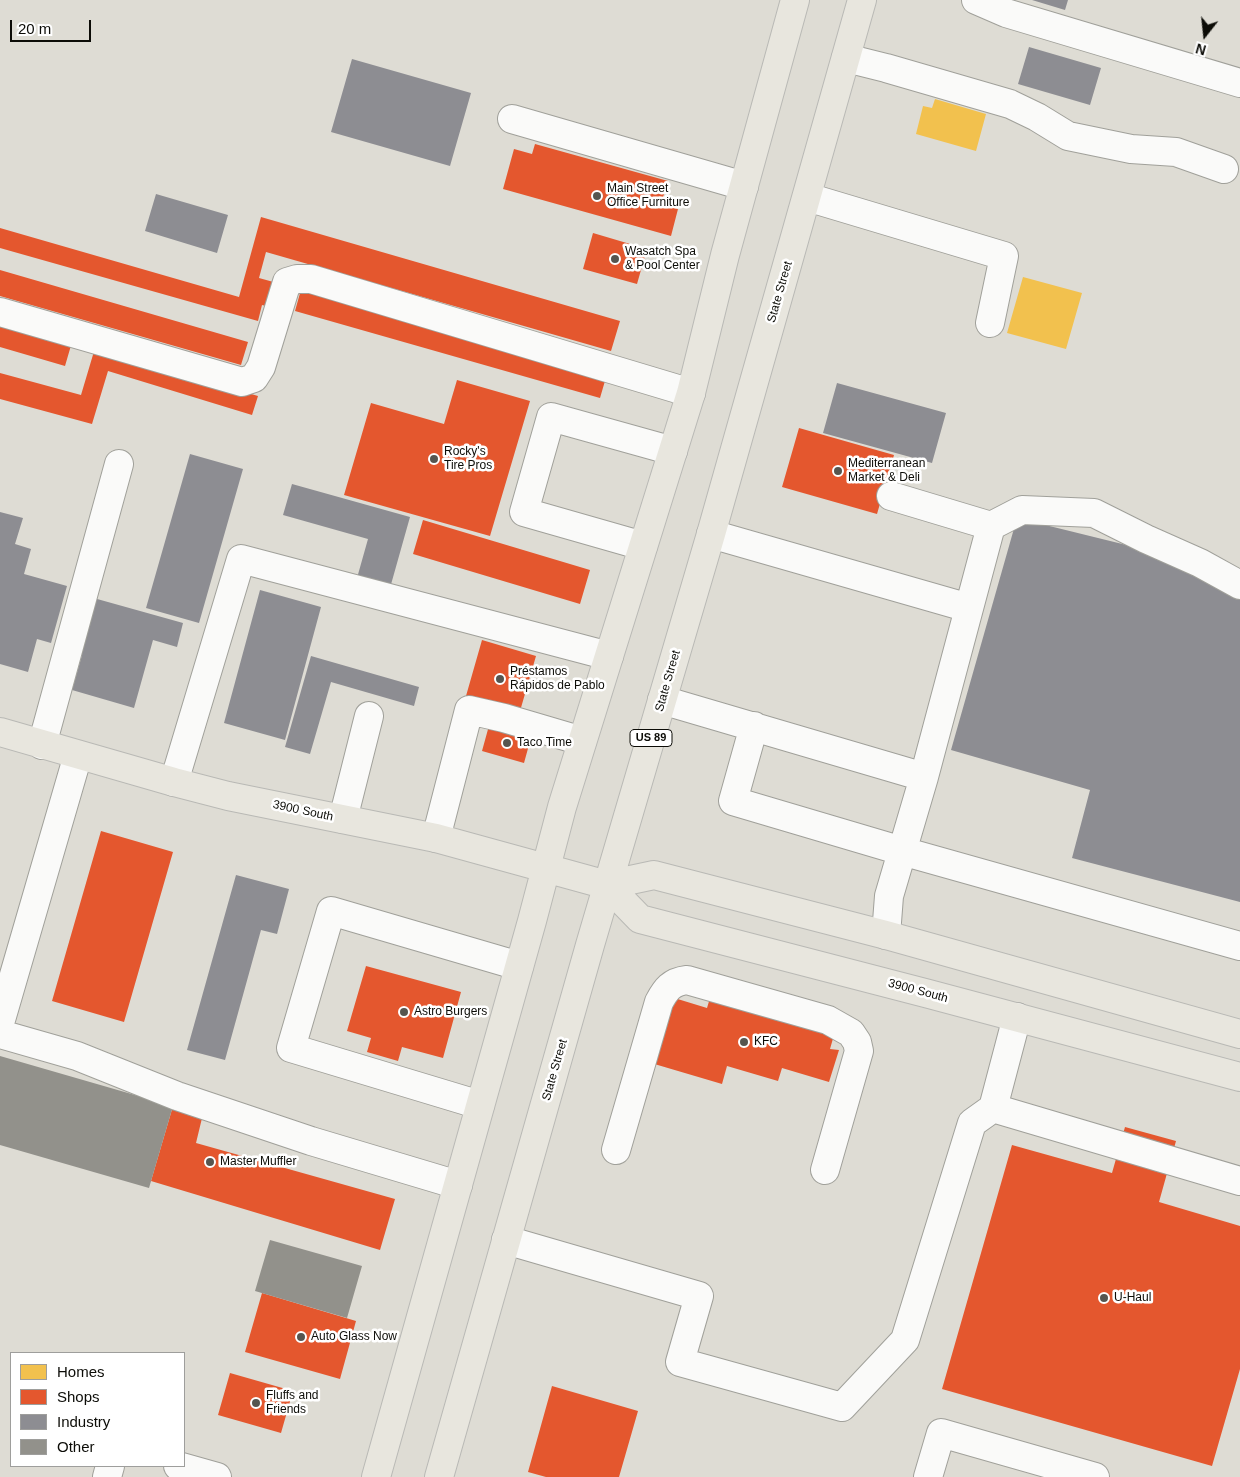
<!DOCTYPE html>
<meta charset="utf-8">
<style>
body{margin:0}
#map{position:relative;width:1240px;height:1477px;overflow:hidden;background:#dedcd4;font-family:Arial,sans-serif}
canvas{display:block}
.legend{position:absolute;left:10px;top:1352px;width:175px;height:115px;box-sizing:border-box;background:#fff;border:1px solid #9e9e9c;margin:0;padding:6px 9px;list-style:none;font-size:15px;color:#0c0c07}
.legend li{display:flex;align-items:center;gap:10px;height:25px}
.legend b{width:25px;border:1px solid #9e9e9c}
.north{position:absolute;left:1180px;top:10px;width:50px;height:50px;-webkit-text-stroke:4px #fff;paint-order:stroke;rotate:196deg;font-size:14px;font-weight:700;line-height:20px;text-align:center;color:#0c0c07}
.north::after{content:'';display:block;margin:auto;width:18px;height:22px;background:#0c0c07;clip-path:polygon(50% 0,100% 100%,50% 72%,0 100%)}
.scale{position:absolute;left:10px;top:20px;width:81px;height:22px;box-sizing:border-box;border:2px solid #0c0c07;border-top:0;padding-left:6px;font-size:15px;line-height:18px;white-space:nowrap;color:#0c0c07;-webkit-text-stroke:4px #fff;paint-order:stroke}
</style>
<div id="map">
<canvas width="1240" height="1477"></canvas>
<ul class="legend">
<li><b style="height:14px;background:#f2c14e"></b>Homes</li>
<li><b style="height:14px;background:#e4572e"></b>Shops</li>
<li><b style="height:14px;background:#8d8d92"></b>Industry</li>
<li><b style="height:14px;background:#92918b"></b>Other</li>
</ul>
<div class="north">N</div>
<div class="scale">20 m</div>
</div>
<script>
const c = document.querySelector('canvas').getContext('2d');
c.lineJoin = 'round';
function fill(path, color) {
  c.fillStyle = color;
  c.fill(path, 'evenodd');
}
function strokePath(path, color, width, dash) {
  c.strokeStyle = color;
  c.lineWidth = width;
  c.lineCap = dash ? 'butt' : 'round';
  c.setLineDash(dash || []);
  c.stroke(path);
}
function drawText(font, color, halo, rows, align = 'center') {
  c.font = font + ' Arial,sans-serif';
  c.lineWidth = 5;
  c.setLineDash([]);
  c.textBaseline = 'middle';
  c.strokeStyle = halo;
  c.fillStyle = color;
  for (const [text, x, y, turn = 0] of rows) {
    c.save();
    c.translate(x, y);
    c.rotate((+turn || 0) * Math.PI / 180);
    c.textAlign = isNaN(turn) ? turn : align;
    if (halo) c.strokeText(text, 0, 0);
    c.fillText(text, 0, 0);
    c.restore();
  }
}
fill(new Path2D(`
 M935 99 986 114 976 151 916 134 923 106 932 108Z
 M1023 277 1082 293 1066 349 1007 333Z`), '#f2c14e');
fill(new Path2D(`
 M535 144 668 181 661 204 678 209 671 236 503 189 514 149 532 154Z
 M261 217 620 321 611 351 266 252 259 278 277 283 270 307 262 305 258 321 0 248V228L239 297Z
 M593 233 647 249 637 284 583 269Z
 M0 270 248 342 241 365 0 296Z
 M302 286 607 374 600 398 295 311Z
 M0 322 72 342 65 366 0 347Z
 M95 348 258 396 252 415 108 371 92 424 0 399V373L81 395Z
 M457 380 530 401 490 536 344 495 371 403 444 424Z
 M799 428 894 455 877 514 782 487Z
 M423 520 590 570 580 604 413 554Z
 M482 640 536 656 518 718 464 703Z
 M490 722 532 734 524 763 482 751Z
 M101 831 173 852 124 1022 52 1001Z
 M366 966 461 992 443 1058 402 1047 398 1061 367 1052 371 1038 347 1031Z
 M671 997 707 1008 710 998 834 1035 830 1049 839 1050 829 1082 782 1068 778 1081 727 1066 722 1084 651 1063Z
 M173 1106 203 1114 196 1143 395 1199 380 1250 151 1181Z
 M1125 1127 1176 1141 1159 1202 1240 1226V1369L1212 1466 942 1389 1012 1145 1112 1173Z
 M262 1293 356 1321 340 1379 245 1352Z
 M230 1373 293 1391 281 1433 218 1415Z
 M552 1386 638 1411 619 1477H546L528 1472Z`), '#e4572e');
fill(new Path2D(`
 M1032 0H1068L1065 10Z
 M1029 47 1101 68 1090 105 1018 84Z
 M352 59 471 93 450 166 331 132Z
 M156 194 228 215 217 253 145 231Z
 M837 383 946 413 932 463 823 433Z
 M190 454 243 469 199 623 146 608Z
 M292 484 410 517 390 588 357 578 368 539 283 515Z
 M0 512 23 518 15 544 31 549 24 574 67 586 51 643 37 639 28 672 0 664Z
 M1017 518 1179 558 1240 599V902L1072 858 1090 790 951 750Z
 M260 590 321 607 285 740 224 723Z
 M90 597 183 623 177 647 153 640 134 708 72 690 82 655 74 652Z
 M311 656 419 687 414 706 331 682 310 754 285 747Z
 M236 875 289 889 277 934 261 930 225 1060 187 1050Z`), '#8d8d92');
fill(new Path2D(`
 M0 1056 173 1106 149 1188 0 1145Z
 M270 1240 362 1266 347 1318 255 1291Z`), '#92918b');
const minor = new Path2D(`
 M976 0 1006 13 1240 83
 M846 58 886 68 1010 104 1037 117 1068 136 1131 149 1176 152 1224 169
 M512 119 744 186
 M807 197 1004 256 990 323
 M0 312 242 382 254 378 261 367 287 282 297 279H311L691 393
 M891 496 991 526 924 777
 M991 526 1022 510 1094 513 1146 539 1200 563 1240 585
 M711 534 969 608
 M643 546 524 512 551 417 673 451
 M662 700 924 777 889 896 886 935
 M754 726 733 801 902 851 1240 946
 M42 745 119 464
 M174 782 241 559 609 656
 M343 819 369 716
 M436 838 469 710 504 718 582 741
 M1017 1017 993 1108 1240 1181
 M0 1023 78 755
 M0 1034 77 1056 177 1096 311 1141 458 1185
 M480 1105 291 1048 331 911 519 966
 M616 1150 659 1002C666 989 671 982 687 980L828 1020 851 1033 857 1042 859 1051 825 1170
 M506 1240 699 1296 680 1362 842 1407 905 1340 972 1123 993 1108
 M178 1466 217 1477
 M107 1477 110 1466
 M928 1477 941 1433 1095 1477`);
const major = new Path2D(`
 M0 732 174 782 228 796 436 838 607 885 654 875 886 935 1240 1034
 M607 885 640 919 929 994 1240 1077
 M376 1477 532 921 562 807 691 393 725 255 795 0
 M439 1477 590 945 711 534 862 0`);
strokePath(minor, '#a0a09a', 30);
strokePath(major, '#b9b9b5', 30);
strokePath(minor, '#fafaf9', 28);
strokePath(major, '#e8e6de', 28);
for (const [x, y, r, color] of [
 [597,196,5,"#56554f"],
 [615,259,5,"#56554f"],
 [434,459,5,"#56554f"],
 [838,471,5,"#56554f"],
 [500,679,5,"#56554f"],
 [507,743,5,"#56554f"],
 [404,1012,5,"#56554f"],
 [744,1042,5,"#56554f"],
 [210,1162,5,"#56554f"],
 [1104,1298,5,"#56554f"],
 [301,1337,5,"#56554f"],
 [256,1403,5,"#56554f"]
]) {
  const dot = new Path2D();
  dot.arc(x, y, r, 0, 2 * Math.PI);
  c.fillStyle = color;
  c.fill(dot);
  strokePath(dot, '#fff', 2);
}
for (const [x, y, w] of [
 [651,738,42]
]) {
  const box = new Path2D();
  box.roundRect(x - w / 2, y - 8.5, w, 17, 4);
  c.fillStyle = '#fff';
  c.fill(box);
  strokePath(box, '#0c0c07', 1);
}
drawText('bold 11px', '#0c0c07', null, [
 ["US 89",651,738]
]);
drawText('12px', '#0c0c07', '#fff', [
 ["Main Street",607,189],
 ["Office Furniture",607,203],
 ["Wasatch Spa",625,252],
 ["& Pool Center",625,266],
 ["Rocky's",444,452],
 ["Tire Pros",444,466],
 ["Mediterranean",848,464],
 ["Market & Deli",848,478],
 ["Préstamos",510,672],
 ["Rápidos de Pablo",510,686],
 ["Taco Time",517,743],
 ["Astro Burgers",414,1012],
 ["KFC",754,1042],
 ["Master Muffler",220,1162],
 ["U-Haul",1114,1298],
 ["Auto Glass Now",311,1337],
 ["Fluffs and",266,1396],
 ["Friends",266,1410]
], 'left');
drawText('12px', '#0c0c07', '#fff', [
 ["State Street",780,292,-74],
 ["State Street",668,681,-74],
 ["3900 South",303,811,12],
 ["3900 South",918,991,15],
 ["State Street",555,1070,-74]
]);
</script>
